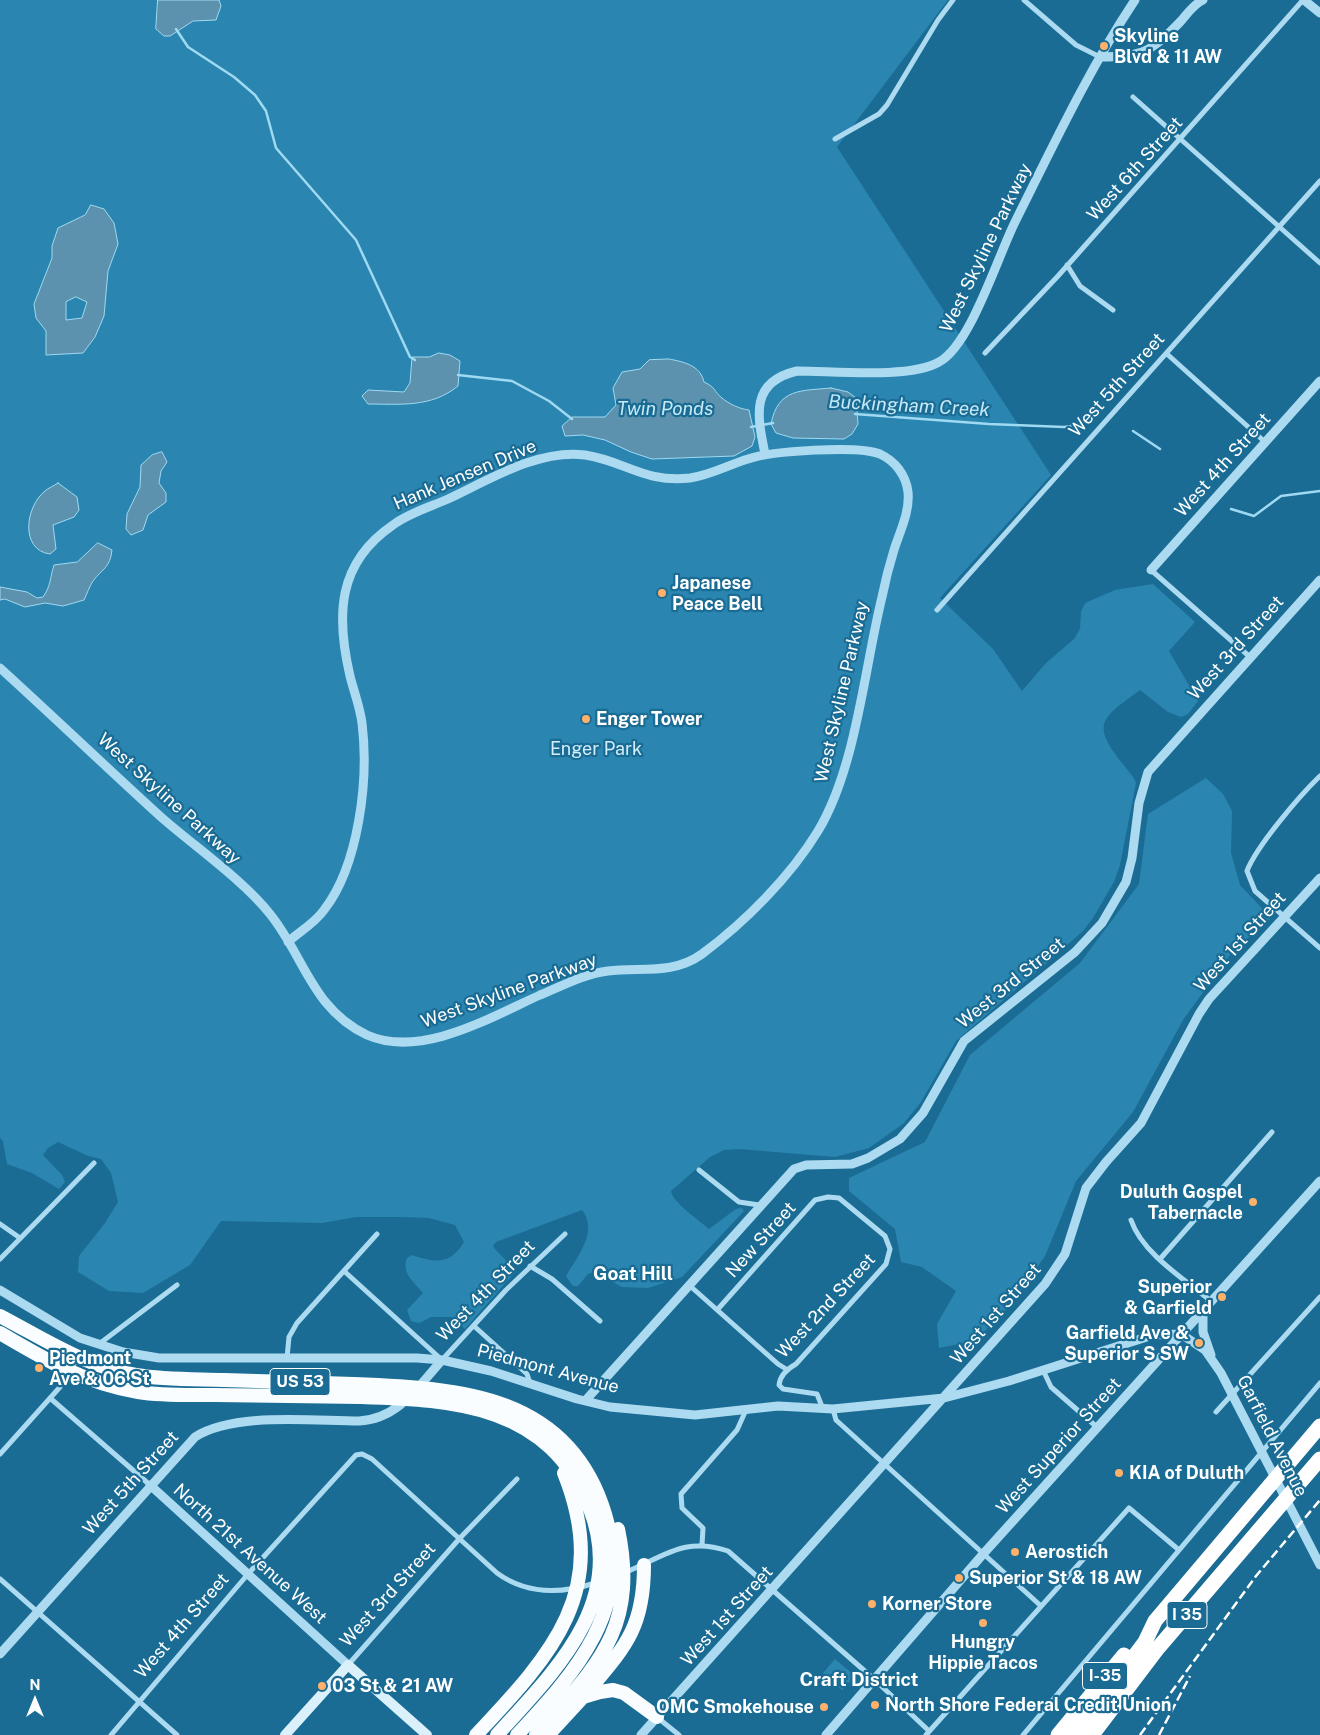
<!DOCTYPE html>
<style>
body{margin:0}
#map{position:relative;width:1320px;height:1735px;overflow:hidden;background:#1a6c94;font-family:"Public Sans",sans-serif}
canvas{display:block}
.north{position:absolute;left:10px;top:1675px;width:50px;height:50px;-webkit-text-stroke:4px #1a6c94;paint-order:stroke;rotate:0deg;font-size:14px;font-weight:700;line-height:20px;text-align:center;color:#fff}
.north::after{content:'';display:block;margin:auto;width:18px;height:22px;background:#fff;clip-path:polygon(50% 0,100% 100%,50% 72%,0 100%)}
</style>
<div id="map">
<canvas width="1320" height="1735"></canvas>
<div class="north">N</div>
</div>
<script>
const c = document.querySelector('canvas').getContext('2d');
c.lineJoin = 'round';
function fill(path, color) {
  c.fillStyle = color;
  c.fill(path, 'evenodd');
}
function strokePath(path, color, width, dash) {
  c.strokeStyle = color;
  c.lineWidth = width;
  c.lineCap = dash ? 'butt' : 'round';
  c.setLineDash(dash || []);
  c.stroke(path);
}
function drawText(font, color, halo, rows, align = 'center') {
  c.font = font + ' "Public Sans",sans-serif';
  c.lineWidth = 4.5;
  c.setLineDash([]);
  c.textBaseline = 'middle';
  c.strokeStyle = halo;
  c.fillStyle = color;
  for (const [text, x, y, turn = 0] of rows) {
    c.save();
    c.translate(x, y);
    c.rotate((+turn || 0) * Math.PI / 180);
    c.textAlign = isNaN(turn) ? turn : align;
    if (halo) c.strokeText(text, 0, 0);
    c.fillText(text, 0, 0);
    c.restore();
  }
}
fill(new Path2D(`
 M0 0H948L837 147 1051 475 940 598 993 649 1022 691 1046 663 1074 639 1080 629 1081 612 1085 603 1115 590 1153 584 1195 622 1169 651 1198 701 1188 714 1181 717 1168 712 1140 690C1102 718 1090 723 1123 764 1127 770 1134 776 1136 783L1120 865 1114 882 1093 918 1083 931 1043 966 956 1041 921 1102 904 1123 869 1148 835 1157 739 1149 724 1150 710 1157 671 1191C672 1202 700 1221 709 1229L736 1209 742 1208 744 1211 682 1277 648 1288 622 1287 594 1272 588 1274 578 1286H573L566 1276C577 1257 599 1231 582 1210L496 1242 493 1246 495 1249 516 1271 465 1329 452 1317H431L419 1323 411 1321 407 1310 423 1293C414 1282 401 1273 407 1258L412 1255C436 1263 450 1265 464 1242L455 1225 429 1218 402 1217H356L322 1223 221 1221 190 1265 143 1293 109 1291 78 1272 79 1256 105 1223 118 1202 111 1173 101 1159 88 1156 58 1142 48 1148 43 1155 62 1175 65 1182 59 1189 32 1173 7 1164 3 1141 0 1138Z
 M1206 778 1223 794 1232 811 1231 853 1240 885 1271 918 1232 952 1183 1020 1133 1112 1076 1181 1045 1256 1015 1300 975 1341 939 1348 937 1324 956 1291 922 1267 901 1262 895 1229 849 1191V1178L925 1142 970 1055 1080 963 1139 884 1148 814Z
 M835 1659 855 1676 842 1690 823 1673Z`), '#2a86b0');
const water = new Path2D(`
 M158 0H219L221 6 216 20 193 21 170 36H164L156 29Z
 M91 205 104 209 114 223 118 244 108 271 104 316 95 337 83 353 46 355V331L36 318 34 304 52 258V246L58 228 85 215ZM76 297 87 302 82 318 66 320V302Z
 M439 353 450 355 460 361 458 386C431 408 400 404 368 404L362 396 368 390 404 392 410 383 412 357H429Z
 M669 359C684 362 700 365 704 382 717 388 713 391 722 398 729 404 740 409 749 410L755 437 752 446 734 456 652 459 631 452 605 440 583 435 565 436 562 426 572 417H605L616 405 613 388 622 372 640 369 649 360Z
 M831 388 848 392 856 398 858 424 852 434 844 439 793 438 776 433 771 424C778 388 801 391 831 388Z
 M162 452 167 462 161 471 159 483 166 493V502L148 515 143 530 131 535 126 529 127 514 140 487 141 465 152 455Z
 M58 483 77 497 79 510 74 517 53 525 56 549 50 554C20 550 25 507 45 491 48 488 54 486 58 483Z
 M98 543 112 550C110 568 103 568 93 581 89 587 87 594 84 600L63 606 45 603 25 607 5 599 0 600V587L27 592 37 598 43 597C51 586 50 577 54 565L77 562Z`);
fill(water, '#5c92ad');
strokePath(water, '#9fd9f2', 1);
strokePath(new Path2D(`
 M176 29 188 47 234 77 255 95 266 111 276 148 356 240 410 357 415 360
 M458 375 512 381 549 401 572 419
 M855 414 989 424 1064 427 1086 424
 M751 427 773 423
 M1133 431 1160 449
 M1231 509 1254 516 1281 496 1320 491`), '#9fd9f2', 2.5);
strokePath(new Path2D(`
 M1024 0 1076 45 1100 57
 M1133 97 1320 263
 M835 139 879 114 887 105 938 20 953 0
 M1067 265 1080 286 1113 310
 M985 353 1058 276 1303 0
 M1167 354 1265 442
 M1151 570 1250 657
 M937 610 1320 181
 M1320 776C1300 795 1256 847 1247 871L1255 891 1320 948
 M699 1170 739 1202 759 1205
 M1131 1220C1142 1253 1184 1279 1211 1301
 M0 1224 20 1238
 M0 1259 94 1163
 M1160 1259 1272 1132
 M530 1266 552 1279 600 1321
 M344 1271 442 1360 506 1290 565 1234
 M689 1285 778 1364 786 1369
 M718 1309 815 1200 828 1197 839 1198 885 1236 890 1249 886 1264 796 1364C787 1369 780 1375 779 1385L783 1389 817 1394 823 1409
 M474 1326 527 1374 530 1383
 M99 1344 177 1285
 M287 1358 289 1337 297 1323 377 1234
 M1043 1370 1051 1387 1098 1428
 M50 1398 150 1485
 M833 1409 836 1420 1041 1606
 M1216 1412 1320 1297
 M0 1454 60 1387 78 1357
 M702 1545 703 1528 682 1508 681 1494 737 1430 746 1410
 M624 1573C664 1557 684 1536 728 1551L875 1680 929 1731
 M0 1579 177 1735
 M348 1665 460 1538 517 1479
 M658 1718 679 1735
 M111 1735 248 1574 356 1455 362 1454 372 1459 497 1573C527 1595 561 1594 595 1583
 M926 1735 1129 1508 1179 1550
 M1023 1735 1320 1383`), '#acdaf0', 5);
strokePath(new Path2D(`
 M1304 0 1320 13
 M1100 57C1143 57 1151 52 1181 21 1187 14 1194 4 1203 0
 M765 454C757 415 750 382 797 371 834 371 909 379 939 362 971 345 998 255 1016 220 1053 146 1089 69 1135 0
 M1151 570 1320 381
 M0 668C54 717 107 768 161 817 194 846 243 880 270 914 304 956 312 1009 367 1035 421 1059 491 1017 540 995 562 986 584 974 608 971 641 967 673 975 702 954 745 922 790 877 818 831 856 768 864 670 882 597 885 582 889 566 894 550 900 531 910 512 908 492 906 475 895 461 880 454 859 445 771 451 748 459 728 465 711 475 690 478 644 483 625 461 585 455 538 449 489 480 448 499 430 507 409 513 393 525 337 563 336 616 350 676 354 692 360 707 362 723 369 779 359 865 324 910 315 923 299 932 288 942
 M0 1290 80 1338 123 1352 159 1358H417L442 1360 491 1371 577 1399 610 1407 695 1415 778 1406 833 1409 944 1398 1009 1381 1153 1335 1181 1334
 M1203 1310V1332L1211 1355
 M1181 1334 1205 1350 1221 1373 1320 1565
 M585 1401 794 1169 806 1165 852 1164 868 1158 900 1139 923 1113 964 1041 1075 952 1102 923 1126 882 1132 858 1139 803 1148 772 1320 580
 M150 1485 348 1665
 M0 1654 195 1437C234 1412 312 1421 359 1421 398 1419 418 1387 442 1360
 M641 1735 1045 1284 1065 1254 1086 1188 1106 1162 1141 1123 1199 1014 1209 999 1320 878
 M826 1735 984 1553 1320 1181`), '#acdaf0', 9);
strokePath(new Path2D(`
 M285 1735 348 1665 427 1735`), '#daf0fb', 10);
strokePath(new Path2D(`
 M0 1316C44 1339 86 1367 136 1375 165 1380 195 1379 224 1380 268 1381 311 1383 354 1384 460 1388 569 1394 605 1514 634 1608 576 1672 517 1735
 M0 1333C44 1359 86 1384 138 1392 163 1396 189 1395 215 1395 264 1396 312 1396 361 1397 456 1400 550 1405 590 1509 627 1603 554 1672 497 1735
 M583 1697C623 1649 644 1631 644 1565
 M476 1735C553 1653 611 1591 564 1473
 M536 1735C596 1666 639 1630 618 1529
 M548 1735 583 1697 600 1692 613 1690 624 1693 657 1717`), '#fafdff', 14);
strokePath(new Path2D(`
 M1058 1735 1124 1655
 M1075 1735 1145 1642 1155 1621 1320 1426
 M1092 1735 1158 1648 1320 1459`), '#fff', 15);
strokePath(new Path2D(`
 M1140 1735 1256 1576 1320 1500
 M1159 1735 1190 1676`), '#fff', 2.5, [9, 4]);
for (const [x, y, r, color] of [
 [1104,46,5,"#ffb16a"],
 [662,593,5,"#ffb16a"],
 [586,719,5,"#ffb16a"],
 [1253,1202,5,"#ffb16a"],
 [1222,1297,5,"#ffb16a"],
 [1199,1343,5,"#ffb16a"],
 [39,1368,5,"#ffb16a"],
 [1119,1473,5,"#ffb16a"],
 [1015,1552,5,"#ffb16a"],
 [959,1578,5,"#ffb16a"],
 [872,1604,5,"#ffb16a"],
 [983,1623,5,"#ffb16a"],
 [322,1686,5,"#ffb16a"],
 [875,1705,5,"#ffb16a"],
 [824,1707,5,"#ffb16a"]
]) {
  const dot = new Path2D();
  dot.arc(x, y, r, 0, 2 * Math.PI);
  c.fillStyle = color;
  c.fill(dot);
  strokePath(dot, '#1a6c94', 2);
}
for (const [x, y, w] of [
 [300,1382,60],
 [1187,1615,40],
 [1105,1676,45]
]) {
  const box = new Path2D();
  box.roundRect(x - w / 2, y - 13.5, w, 27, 4);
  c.fillStyle = '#1a6c94';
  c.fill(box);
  strokePath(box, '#fff', 1);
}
drawText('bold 16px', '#fff', null, [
 ["US 53",300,1382],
 ["I 35",1187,1615],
 ["I-35",1105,1676]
]);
drawText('bold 18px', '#fff', '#1a6c94', [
 ["Skyline",1114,36],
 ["Blvd & 11 AW",1114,57],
 ["Japanese",672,583],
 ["Peace Bell",672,604],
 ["Enger Tower",596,719],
 ["Duluth Gospel",1243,1192,"right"],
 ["Tabernacle",1243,1213,"right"],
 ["Superior",1212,1287,"right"],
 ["& Garfield",1212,1308,"right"],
 ["Garfield Ave &",1189,1333,"right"],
 ["Superior S SW",1189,1354,"right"],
 ["Piedmont",49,1358],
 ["Ave & 06 St",49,1379],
 ["KIA of Duluth",1129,1473],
 ["Aerostich",1025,1552],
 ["Superior St & 18 AW",969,1578],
 ["Korner Store",882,1604],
 ["Hungry",983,1642,"center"],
 ["Hippie Tacos",983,1663,"center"],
 ["03 St & 21 AW",332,1686],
 ["North Shore Federal Credit Union",885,1705],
 ["OMC Smokehouse",814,1707,"right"]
], 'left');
drawText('18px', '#fff', '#1a6c94', [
 ["West 6th Street",1135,169,-48],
 ["West Skyline Parkway",986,248,-64],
 ["West 5th Street",1117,385,-48],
 ["West 4th Street",1223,465,-48],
 ["Hank Jensen Drive",465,475,-23],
 ["West 3rd Street",1236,648,-48],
 ["West Skyline Parkway",842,692,-77],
 ["West Skyline Parkway",169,799,42],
 ["West 1st Street",1240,942,-48],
 ["West 3rd Street",1011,983,-39],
 ["West Skyline Parkway",509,991,-20],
 ["New Street",761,1240,-48],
 ["West 4th Street",486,1291,-46],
 ["West 2nd Street",826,1306,-47],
 ["West 1st Street",996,1314,-49],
 ["Piedmont Avenue",548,1369,15],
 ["Garfield Avenue",1272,1436,63],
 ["West Superior Street",1059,1446,-48],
 ["West 5th Street",131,1483,-48],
 ["North 21st Avenue West",250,1554,42],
 ["West 3rd Street",388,1595,-48],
 ["West 1st Street",727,1616,-48],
 ["West 4th Street",182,1626,-49]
]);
drawText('18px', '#d3eefb', '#1a6c94', [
 ["Enger Park",596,749]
]);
drawText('italic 19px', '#c6e9f8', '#1a6c94', [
 ["Buckingham Creek",909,406,3],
 ["Twin Ponds",665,409]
]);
drawText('bold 19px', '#fff', '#1a6c94', [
 ["Goat Hill",633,1274],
 ["Craft District",859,1680]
]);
</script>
